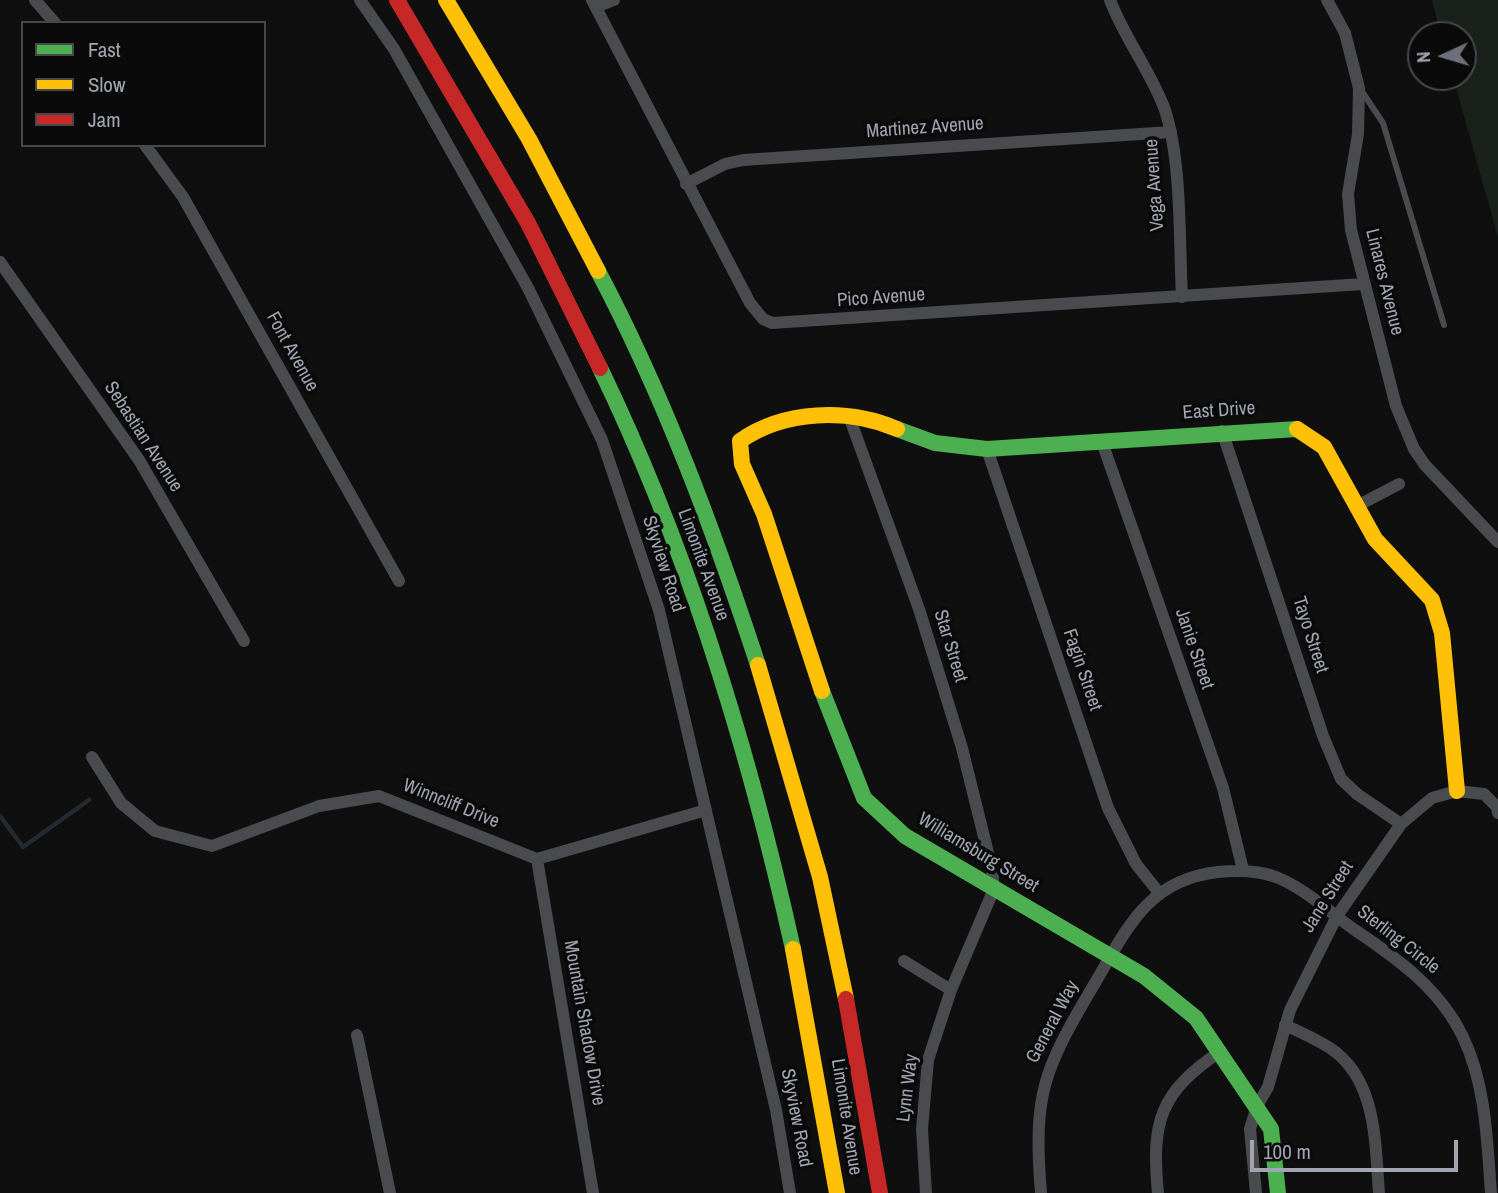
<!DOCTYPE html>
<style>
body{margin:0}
#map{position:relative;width:1498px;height:1193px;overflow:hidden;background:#0f0f10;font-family:"Archivo Narrow",sans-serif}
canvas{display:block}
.legend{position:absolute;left:21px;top:21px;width:245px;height:126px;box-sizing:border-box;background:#0a0a0b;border:2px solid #46484d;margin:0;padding:9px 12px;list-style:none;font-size:21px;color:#a0a5b1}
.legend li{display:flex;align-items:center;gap:14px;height:35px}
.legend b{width:35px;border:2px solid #46484d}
.north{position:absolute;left:1407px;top:21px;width:70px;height:70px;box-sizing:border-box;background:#0a0a0b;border:2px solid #46484d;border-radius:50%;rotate:266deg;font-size:19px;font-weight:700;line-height:28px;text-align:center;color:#a0a5b1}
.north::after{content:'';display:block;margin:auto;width:24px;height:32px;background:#6d7079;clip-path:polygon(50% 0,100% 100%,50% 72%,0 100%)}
.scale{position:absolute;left:1250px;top:1140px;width:208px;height:32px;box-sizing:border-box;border:4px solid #a0a5b1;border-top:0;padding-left:9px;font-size:21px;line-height:24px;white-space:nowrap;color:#a0a5b1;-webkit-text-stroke:5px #0a0a0b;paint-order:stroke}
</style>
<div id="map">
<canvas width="1498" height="1193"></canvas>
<ul class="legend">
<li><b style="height:9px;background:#4caf50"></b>Fast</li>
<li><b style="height:9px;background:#ffc107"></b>Slow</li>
<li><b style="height:9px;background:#c62828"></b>Jam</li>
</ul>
<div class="north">N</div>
<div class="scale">100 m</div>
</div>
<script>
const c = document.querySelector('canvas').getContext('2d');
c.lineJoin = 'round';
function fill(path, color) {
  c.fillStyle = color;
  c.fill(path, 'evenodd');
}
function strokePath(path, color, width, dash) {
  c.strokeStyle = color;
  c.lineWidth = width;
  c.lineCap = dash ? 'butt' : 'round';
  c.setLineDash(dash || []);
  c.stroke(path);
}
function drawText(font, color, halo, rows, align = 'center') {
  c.font = font + ' "Archivo Narrow",sans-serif';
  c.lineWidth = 7;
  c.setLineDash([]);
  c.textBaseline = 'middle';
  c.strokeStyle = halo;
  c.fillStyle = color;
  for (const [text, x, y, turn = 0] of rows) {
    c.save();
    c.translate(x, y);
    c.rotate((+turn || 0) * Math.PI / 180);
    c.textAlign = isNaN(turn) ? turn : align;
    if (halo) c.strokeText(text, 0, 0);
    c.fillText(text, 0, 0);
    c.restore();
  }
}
fill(new Path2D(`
 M1432 0H1498V237L1453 77H1463V35H1441Z`), '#1a201a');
strokePath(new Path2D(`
 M0 816 23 847 89 800`), '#242a31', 4.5);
strokePath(new Path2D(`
 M1361 90 1383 123 1444 325`), '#4a4b4f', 6);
strokePath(new Path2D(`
 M35 0 55 23
 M360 0 394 49 528 288 602 440 659 610 776 1110 790 1193
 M592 0 750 303 763 319 772 323 1363 284
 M1110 0C1125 39 1151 72 1165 110 1182 163 1179 240 1182 297
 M1327 0 1345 33 1359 88 1358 134 1348 194 1351 230 1396 406 1414 449 1425 465 1498 542
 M596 7 614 0
 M145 145 183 197 399 581
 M686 184 725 164 743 160 1171 132
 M0 262 139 460 244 641
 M850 419 919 609 962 748 992 869 994 889 951 990 928 1060 922 1129 926 1193
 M1222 431 1323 736 1341 779 1357 794 1401 824
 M1102 442 1223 788 1243 870
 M987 449 1108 808 1136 864 1160 894
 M1355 507 1399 484
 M92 757 121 803 155 831 212 846 319 806 379 796 537 859 706 810
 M537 859 593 1193
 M904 961 951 990
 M1285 1025C1300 1032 1316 1039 1330 1048 1377 1079 1375 1143 1379 1193
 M357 1035 390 1193
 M1041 1193C1033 1095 1043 1071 1092 988 1125 933 1145 880 1218 872 1238 870 1257 870 1276 877 1306 889 1329 912 1355 930 1398 959 1440 989 1463 1037 1486 1085 1487 1141 1491 1193
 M1158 1193C1151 1121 1160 1092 1221 1051
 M1256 1193 1250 1129 1257 1106 1268 1087 1290 1010 1337 916 1401 824 1432 798 1457 791 1484 794 1497 807 1498 813`), '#4a4b4f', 12);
strokePath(new Path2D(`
 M598 271C664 396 714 531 758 665
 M600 368C689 552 749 750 793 949
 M897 429 935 443 987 449 1297 429
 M822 691 864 798 905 836 1144 976 1196 1018 1271 1129 1278 1193`), '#4caf50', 16);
strokePath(new Path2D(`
 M446 0 529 139 598 271
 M1297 429 1324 447 1375 539 1432 600 1442 633 1457 791
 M758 665 820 877 846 999
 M822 691 764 514 742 464 740 441C784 410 848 408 897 429
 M793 949 837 1193`), '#ffc107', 16);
strokePath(new Path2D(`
 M397 0 528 223 600 368
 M846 999 880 1193`), '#c62828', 16);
drawText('19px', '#a0a5b1', '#0a0a0b', [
 ["Martinez Avenue",925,128,-4],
 ["Vega Avenue",1155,185,-94],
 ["Linares Avenue",1384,282,76],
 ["Pico Avenue",881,298,-4],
 ["Font Avenue",292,352,61],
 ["East Drive",1219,411,-4],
 ["Sebastian Avenue",143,437,57],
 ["Skyview Road",663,564,72],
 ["Limonite Avenue",703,565,70],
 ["Tayo Street",1310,635,72],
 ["Star Street",950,646,73],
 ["Janie Street",1194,649,71],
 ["Fagin Street",1082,670,71],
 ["Winncliff Drive",451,804,22],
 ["Williamsburg Street",978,853,31],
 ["Jane Street",1328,897,-58],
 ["Sterling Circle",1398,940,38],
 ["General Way",1053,1022,-62],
 ["Mountain Shadow Drive",584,1023,80],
 ["Lynn Way",908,1088,-83],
 ["Limonite Avenue",846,1117,81],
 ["Skyview Road",796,1118,79]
]);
</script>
